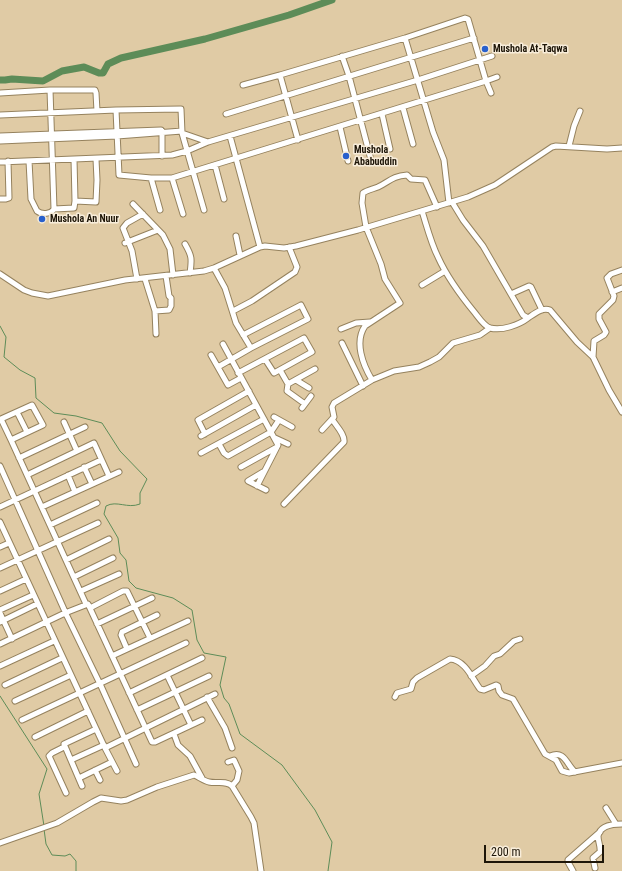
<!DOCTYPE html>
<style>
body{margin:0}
#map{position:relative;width:622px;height:871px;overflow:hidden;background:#e0cba5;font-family:"Roboto Condensed",sans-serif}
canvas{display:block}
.scale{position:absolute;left:484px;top:845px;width:120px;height:18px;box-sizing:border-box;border:2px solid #1e1608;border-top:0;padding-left:5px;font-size:12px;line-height:14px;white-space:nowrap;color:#1e1608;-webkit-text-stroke:3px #f8edda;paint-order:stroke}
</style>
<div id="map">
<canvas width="622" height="871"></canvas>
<div class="scale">200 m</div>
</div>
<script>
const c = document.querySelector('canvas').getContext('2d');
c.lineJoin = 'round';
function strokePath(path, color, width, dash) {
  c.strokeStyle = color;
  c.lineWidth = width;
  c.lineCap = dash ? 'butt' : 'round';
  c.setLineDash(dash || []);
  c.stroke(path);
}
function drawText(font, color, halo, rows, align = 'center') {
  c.font = font + ' "Roboto Condensed",sans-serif';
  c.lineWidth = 3;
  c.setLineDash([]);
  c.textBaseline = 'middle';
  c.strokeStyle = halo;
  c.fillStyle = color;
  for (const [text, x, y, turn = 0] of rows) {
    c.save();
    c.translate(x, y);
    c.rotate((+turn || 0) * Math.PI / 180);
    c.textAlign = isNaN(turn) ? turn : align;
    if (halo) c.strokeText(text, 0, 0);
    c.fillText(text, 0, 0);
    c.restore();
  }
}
strokePath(new Path2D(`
 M0 326 6 337 4 357 20 370 35 378 36 398 54 413 76 416 102 423 120 451 147 479 140 493V504C127 509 117 500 106 506L104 514 118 538 120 553 126 560 129 581 136 588 173 598 192 610 197 640 204 653 226 657 220 685 224 698 229 704 240 734 282 765 315 810 332 842 328 871
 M0 696 47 769 39 794 44 826
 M44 829 46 844 52 855 65 856 70 854 76 861V871`), '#5d8c58', 1);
strokePath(new Path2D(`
 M0 80H5L12 79 43 81 62 71 84 67 99 73H103L108 64 121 58 205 39 289 15 332 0`), '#5d8c58', 7);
const minor = new Path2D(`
 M405 38 433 132 444 160 449 203
 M342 56 349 76 370 156
 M243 85 280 75
 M50 90 54 209
 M0 93 50 90H95L96 93 97 111
 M491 93 486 81 497 77
 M403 108 413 144
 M116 110 181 109 182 133 204 210
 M226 114 474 38
 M382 114 390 149
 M0 115 116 110 119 175 151 178H172L486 81 468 19 465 18 405 38 280 75 298 140
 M340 127 348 161
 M162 131V156
 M182 133 208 142
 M0 136 161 130
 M230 136 260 247
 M0 141 117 136 182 131
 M569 146 574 126 580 111
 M74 159 75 201
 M29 161 31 199 37 211C42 215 51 214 54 209L74 208 75 201 96 202 97 180 96 159
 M0 162 172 155 187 151 208 142 418 80 492 56
 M215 165 224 199
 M151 178 160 210
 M172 178 183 214
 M0 199H6L9 198 8 161
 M452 202 463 220 483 246 523 315 528 318C534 314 542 307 550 310L577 342 593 357 609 390 622 412
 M133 204 163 235 170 249 173 275
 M422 211C427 227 431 243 438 257 447 277 461 296 475 313 479 318 484 326 490 328 502 331 519 325 528 318
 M236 236 240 255
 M125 243 158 230
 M185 244C192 256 192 259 190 273
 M214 268 225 288 236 323 251 348
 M0 274 24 290 32 293 48 296 125 280 204 271 214 268 260 247 265 246 284 248 296 246 358 230 468 197 495 185 552 147 556 146 607 149 622 148
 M137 279 132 251 123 228 127 223 143 214
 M145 279 155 311 156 334
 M422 285 445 271
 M612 292 622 288
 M511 294 529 286 531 287 542 310
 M155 311 169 310 171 306V298L169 296 166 276
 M233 311 252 301 295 272 297 267 289 247
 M341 329 356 323 370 322
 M342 343 363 386
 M223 344 278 445 257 486
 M211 355 228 385 241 378
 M593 357 594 341 604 335 606 332 599 319V314L613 300 614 296 607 278 611 274 622 270
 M218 367 251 348 308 319 301 305 243 335
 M280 370 288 384 315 369
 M238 373 304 338 312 352 274 373 265 359
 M296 380 309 388
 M372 380 394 371 419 367 430 362 439 357 453 343 480 335 490 328
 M288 384 287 391 305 404
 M302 408 311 396
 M17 412 27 432
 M274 417 292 427
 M64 422 77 451
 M322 430 334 417 332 407 334 403 372 380C363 365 354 342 365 326L400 303 385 279 381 264 366 227 362 203 363 193C367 190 373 189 378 187 389 182 392 176 407 175L411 179 425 180 437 207
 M205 434 198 420 249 391
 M201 436 256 405
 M275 438 288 444
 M11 440 43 425 32 405 1 419 11 440 86 604
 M219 444 224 453 228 456 271 432 279 420
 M201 453 264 419
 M19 458 85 427
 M0 466 67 616 101 686 136 764
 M84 467 92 484
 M241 467 277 447
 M263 472 248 481 266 490
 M27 475 94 443 109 476
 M68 475 75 492
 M284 504 344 442C345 434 336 426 332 419
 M0 507 101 460
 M42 507 119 472
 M0 522 105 748 215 694
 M50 525 97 503
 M0 547 9 543
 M66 560 109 539
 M0 568 98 523
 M74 577 113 558
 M0 591 26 579
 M81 591 119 574
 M90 608 123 591H127L150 638
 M0 610 33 595
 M0 613 12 639
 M0 622 37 604
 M97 624 152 598
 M0 644 65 613 88 604 152 742H155L202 720
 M127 649 121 635 122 632 157 615
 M112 656 188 621
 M0 666 54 641
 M167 675 191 725
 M471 676 485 666 494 656 500 654 514 641 520 639
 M5 685 62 658
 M129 693 202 658
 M207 697 225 728 232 748
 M395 697 397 693 411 689 413 682 417 678 450 659C465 660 472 678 480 689L484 690 496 685 498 686 499 691 502 695 513 699 545 754 556 760 562 771 569 773 622 763
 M15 701 71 675
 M137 710 209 676
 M22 720 186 643
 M174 734 178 745 190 756 202 778
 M35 737 88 711
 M64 747 52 753 49 756 66 793
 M105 748 117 771
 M550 756C565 750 566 764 575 772
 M71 760 104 745
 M228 762 234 760 239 771 237 780 232 786
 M95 770 100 780
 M79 778 112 762
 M82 786 64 744 96 729
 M606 808 616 824
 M0 843 57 823 93 802 101 798 121 801 127 800 157 787 194 775C199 777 204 781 209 782 217 784 225 780 232 786L251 817 254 823 261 871
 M595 868 593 858 600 852C601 846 598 842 598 836 600 825 613 824 622 824
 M573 871 568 862V860L600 832`);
strokePath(minor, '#95825e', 7);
strokePath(minor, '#fff', 5);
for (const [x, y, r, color] of [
 [485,49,4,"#2860cd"],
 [346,156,4,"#2860cd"],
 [42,219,4,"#2860cd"]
]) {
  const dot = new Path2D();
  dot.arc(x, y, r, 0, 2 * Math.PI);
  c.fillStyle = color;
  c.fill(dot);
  strokePath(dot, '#f8edda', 1.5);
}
drawText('bold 10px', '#1e1608', '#f8edda', [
 ["Mushola At-Taqwa",493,49],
 ["Mushola",354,150],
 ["Ababuddin",354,162],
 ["Mushola An Nuur",50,219]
], 'left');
</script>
